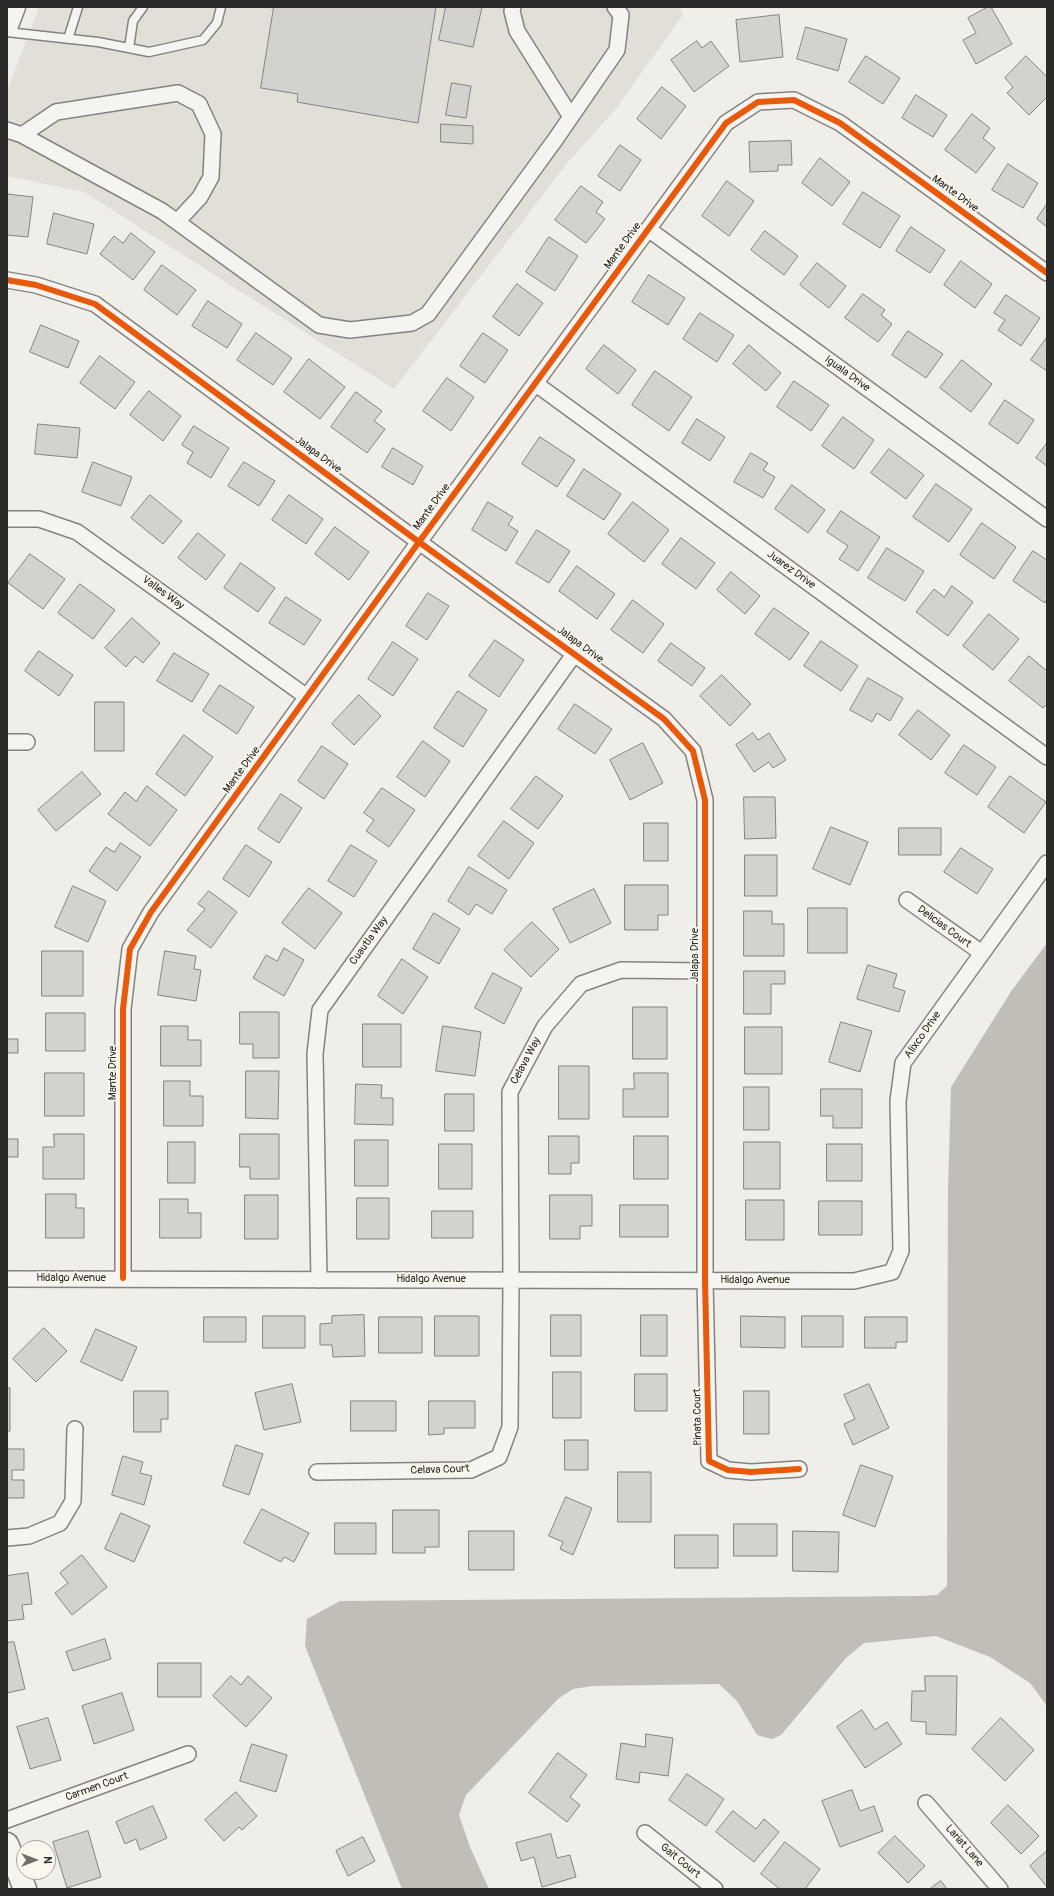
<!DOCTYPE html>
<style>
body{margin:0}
#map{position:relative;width:1054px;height:1896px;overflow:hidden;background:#f0eee8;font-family:Pangolin,sans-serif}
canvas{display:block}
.frame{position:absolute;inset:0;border:8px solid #2b2b2b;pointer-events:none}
.north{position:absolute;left:16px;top:1840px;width:40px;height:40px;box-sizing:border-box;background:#fbf7ec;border:1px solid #a8a59f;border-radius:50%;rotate:90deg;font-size:11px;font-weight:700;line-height:16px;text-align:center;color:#2b2b2b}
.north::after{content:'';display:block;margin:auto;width:14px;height:18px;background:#706f6d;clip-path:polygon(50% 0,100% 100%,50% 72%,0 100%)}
</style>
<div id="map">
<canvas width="1054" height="1896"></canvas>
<div class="frame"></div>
<div class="north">N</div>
</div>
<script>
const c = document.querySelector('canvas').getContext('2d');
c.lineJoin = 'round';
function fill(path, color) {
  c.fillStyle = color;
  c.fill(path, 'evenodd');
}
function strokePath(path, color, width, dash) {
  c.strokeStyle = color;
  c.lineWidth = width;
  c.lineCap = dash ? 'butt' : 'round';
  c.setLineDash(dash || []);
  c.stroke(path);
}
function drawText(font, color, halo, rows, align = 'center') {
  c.font = font + ' Pangolin,sans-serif';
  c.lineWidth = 3.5;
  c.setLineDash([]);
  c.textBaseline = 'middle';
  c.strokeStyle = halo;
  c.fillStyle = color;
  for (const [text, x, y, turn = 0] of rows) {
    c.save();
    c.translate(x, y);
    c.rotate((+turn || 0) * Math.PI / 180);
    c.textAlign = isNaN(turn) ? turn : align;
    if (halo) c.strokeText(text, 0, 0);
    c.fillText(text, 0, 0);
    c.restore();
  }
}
fill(new Path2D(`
 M39 7H680L683 15 615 110 568 162 394 389 84 192 7 176V91Z`), '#e1dfd7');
fill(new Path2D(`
 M1047 943V1706L1030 1683 990 1657 936 1636 864 1643 846 1658 781 1735 772 1739 757 1735 737 1701 719 1684 593 1686 573 1689 559 1698 466 1795 459 1815 470 1847 489 1889H402L305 1646 307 1619 340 1601 919 1596 937 1595 947 1586 948 1188 951 1087 1012 990Z`), '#c0beb7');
const building = new Path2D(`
 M274 7H436L418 123 297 102 298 94 261 88Z
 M446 7H482L473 47 439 40Z
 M988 7H991L1012 44 976 64 963 40 976 33 968 18Z
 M779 15 783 57 740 62 736 20Z
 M806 27 847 39 838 71 797 59Z
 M697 41 702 48 711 41 729 66 694 92 671 60Z
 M866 56 900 78 883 104 849 82Z
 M1026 56 1047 77V97L1029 115 1007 93 1013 87 1005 78Z
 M452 83 471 86 466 118 446 115Z
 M662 87 686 106 661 139 637 119Z
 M916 95 947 115 933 137 902 118Z
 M972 114 990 128 983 138 995 148 976 173 945 150Z
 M441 124 473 126V144L441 142Z
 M791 141 792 165H778V171L750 172 749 142Z
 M620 145 641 160 620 191 598 176Z
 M820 158 850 182 832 206 802 183Z
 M1008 164 1038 183 1023 208 992 190Z
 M727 181 754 201 729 236 702 216Z
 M581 186 603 202 596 212 605 219 586 243 555 220Z
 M863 192 900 216 880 248 843 224Z
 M7 194 33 197 28 237 7 235Z
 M1047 204V227L1037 219Z
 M54 213 94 224 87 254 47 244Z
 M911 227 945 250 930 273 896 251Z
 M765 231 798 256 784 275 751 250Z
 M131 233 155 252 133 280 100 254 114 236 123 243Z
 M549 237 578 256 555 291 526 272Z
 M961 261 992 284 975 308 944 285Z
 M817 263 846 286 829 308 800 285Z
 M162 265 196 290 177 315 144 290Z
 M649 275 685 298 668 325 632 302Z
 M517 284 543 303 519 336 493 317Z
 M863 294 885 310 881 315 892 324 878 342 845 318Z
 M1006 295 1040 318 1021 346 998 330 1005 320 994 313Z
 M208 301 242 324 227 348 192 326Z
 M700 313 734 335 717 362 683 339Z
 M41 325 79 341 68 368 30 352Z
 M908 331 943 354 926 378 892 355Z
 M256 333 292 358 273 385 237 360Z
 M483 333 508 350 485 383 460 366Z
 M1047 337V371L1031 360Z
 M604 345 636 370 618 394 586 369Z
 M749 345 781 373 766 391 733 364Z
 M100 356 135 382 115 409 80 383Z
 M309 359 345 387 320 419 284 392Z
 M962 360 992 384 971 412 940 388Z
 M655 371 692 397 669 431 632 405Z
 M447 378 474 397 451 431 423 411Z
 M794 381 829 405 811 431 777 407Z
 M149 391 181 416 163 441 130 415Z
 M356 392 382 411 374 421 385 429 367 453 331 427Z
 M1005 400 1034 420 1018 444 989 424Z
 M843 417 874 440 854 469 822 446Z
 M697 419 725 437 710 461 682 443Z
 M38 424 80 428 77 458 35 454Z
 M194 426 229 448 211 478 187 463 193 452 182 445Z
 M540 437 575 460 557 487 522 464Z
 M1047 443V466L1036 458Z
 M393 448 423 466 413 485 382 467Z
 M889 449 924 475 906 499 871 473Z
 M751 453 768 463 763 470 775 477 763 498 734 482Z
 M93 462 132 477 121 506 82 492Z
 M244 462 275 481 259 506 228 486Z
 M584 469 621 494 604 520 567 496Z
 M936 484 972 509 949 542 913 517Z
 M792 485 825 510 808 533 775 509Z
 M150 495 182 521 163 544 131 518Z
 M289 495 323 519 306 544 272 520Z
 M488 502 513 517 508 525 518 531 506 551 472 530Z
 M633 502 669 530 644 562 608 534Z
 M841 511 880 537 858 571 839 559 848 546 827 532Z
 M982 523 1016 547 994 579 960 555Z
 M335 527 369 552 349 580 315 554Z
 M537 530 570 551 549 583 516 563Z
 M198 533 225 555 206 580 178 558Z
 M681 538 715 563 696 589 662 564Z
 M887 548 924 571 905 601 868 578Z
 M1033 551 1047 560V599L1045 603 1013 581Z
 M30 554 65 579 43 609 8 583Z
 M241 563 275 588 258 612 224 588Z
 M577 566 615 594 597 619 559 591Z
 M731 572 760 596 745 614 717 590Z
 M80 584 115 610 93 639 58 613Z
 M952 586 973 602 948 636 916 612 934 589 944 597Z
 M428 593 449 606 427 640 406 626Z
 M286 597 321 620 304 645 269 623Z
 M633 600 664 624 643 653 611 630Z
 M774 608 809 633 790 660 755 634Z
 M989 614 1019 639 993 670 963 646Z
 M132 618 160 643 143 663 135 656 126 667 105 648Z
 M495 640 524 660 499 697 469 676Z
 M821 641 858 666 841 691 804 666Z
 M393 642 418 659 393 696 368 679Z
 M671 643 705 668 692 686 658 661Z
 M39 651 73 675 59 696 25 671Z
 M174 653 209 674 192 702 157 681Z
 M1029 656 1047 671V704L1043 708 1009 681Z
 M722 675 751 704 730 726 700 696Z
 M868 678 903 698 890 721 877 713 872 722 850 710Z
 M220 685 254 707 237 734 203 711Z
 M458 691 487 710 463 747 434 728Z
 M359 695 381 716 354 745 332 724Z
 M95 702H124V751H95Z
 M575 704 612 729 595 754 558 729Z
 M918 710 950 735 931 760 899 735Z
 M753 733 758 740 769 733 786 760 773 768 769 762 754 772 736 745Z
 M184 735 213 757 185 796 156 774Z
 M423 741 450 761 425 797 397 777Z
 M643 743 663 783 630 800 610 760Z
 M964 745 996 767 977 795 945 773Z
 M322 746 348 764 324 799 298 781Z
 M82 772 101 794 56 831 38 810Z
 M536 776 563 796 538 829 511 809Z
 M1010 776 1046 802 1024 833 988 807Z
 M147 786 177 810 150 846 108 814 125 792 136 801Z
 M382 788 415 810 389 847 366 831 374 820 364 813Z
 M281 794 302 808 279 843 258 829Z
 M744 797H775L776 838 745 839Z
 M504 821 534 843 509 879 478 856Z
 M644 823H668V861H644Z
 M831 827 868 842 850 885 813 869Z
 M899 828H941V855H899Z
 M121 843 141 857 117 891 89 871 106 847 114 852Z
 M246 845 272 862 249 897 223 879Z
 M351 845 377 861 354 897 328 881Z
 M961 848 993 869 977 894 944 872Z
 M745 855H777V896H745Z
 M469 867 507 890 492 914 476 904 469 915 448 901Z
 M625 885H668V915H658V930H625Z
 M73 886 106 901 88 942 55 927Z
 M309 888 342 913 315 949 282 923Z
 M594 889 611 923 570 943 553 909Z
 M209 891 237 912 211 948 187 930 205 909 198 904Z
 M808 908H847V953H808Z
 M744 911H772V924H784V956H744Z
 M434 913 460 929 439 964 413 949Z
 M532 922 559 949 531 977 504 950Z
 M284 948 304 960 284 996 253 978 266 955 277 961Z
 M42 951H83V996H42Z
 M165 951 196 956 194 969 201 970 196 1001 158 995Z
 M402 959 428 977 403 1014 378 996Z
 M868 965 897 974 893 987 905 991 899 1012 857 999Z
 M744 971H785V984H771V1014H744Z
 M493 973 522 988 504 1024 475 1008Z
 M633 1007H667V1059H633Z
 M240 1012H279V1058H253V1044H240Z
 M46 1013H85V1051H46Z
 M841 1022 872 1031 860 1072 829 1062Z
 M363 1024H401V1067H363Z
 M161 1026H188V1040H201V1066H161Z
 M443 1026 481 1032 475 1076 436 1071Z
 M745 1027H782V1074H745Z
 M7 1039H18V1053H7Z
 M559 1066H589V1119H559Z
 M246 1071H279L278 1119 246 1118Z
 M45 1073H84V1116H45Z
 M634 1073H668V1117H623V1089H634Z
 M164 1081H190V1096H203V1126H164Z
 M356 1084 382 1085 381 1098H393V1125L355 1124Z
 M744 1087H769V1130H744Z
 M821 1089H862V1128H833V1116H821Z
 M445 1094H474V1131H445Z
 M54 1134H84V1179H43V1147H54Z
 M240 1134H279V1179H250V1167H240Z
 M549 1136H579V1163H571V1174H549Z
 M634 1136H668V1179H634Z
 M7 1139H18V1157H7Z
 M355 1140H388V1186H355Z
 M168 1142H195V1183H168Z
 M744 1142H780V1189H744Z
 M439 1144H472V1189H439Z
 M827 1144H862V1181H827Z
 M46 1194H76V1208H84V1238H46Z
 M245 1195H278V1239H245Z
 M550 1195H592V1226H580V1239H550Z
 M357 1198H389V1239H357Z
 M160 1199H188V1213H201V1238H160Z
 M746 1200H784V1240H746Z
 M819 1201H862V1235H819Z
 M620 1205H668V1237H620Z
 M432 1211H473V1238H432Z
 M364 1315 365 1356 333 1357 332 1345H320V1324L332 1323V1316Z
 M551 1315H581V1356H551Z
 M641 1315H667V1356H641Z
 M263 1316H305V1348H263Z
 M435 1316H479V1356H435Z
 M741 1316 785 1317V1348L741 1347Z
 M802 1316H843V1347H802Z
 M204 1317H246V1342H204Z
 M379 1317H422V1353H379Z
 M865 1317H907V1342H896V1348H865Z
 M44 1328 67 1351 36 1382 13 1359Z
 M96 1329 137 1347 122 1381 81 1362Z
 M553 1372H581V1418H553Z
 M635 1374H667V1411H635Z
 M292 1384 301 1422 264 1430 255 1393Z
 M869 1384 889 1428 853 1445 844 1424 855 1419 844 1395Z
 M7 1388H10V1431H7Z
 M134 1391H168V1419H161V1432H134Z
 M744 1391H769V1434H744Z
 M351 1401H396V1431H351Z
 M429 1401H475V1428H444V1434L429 1435Z
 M565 1440H588V1470H565Z
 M236 1445 263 1454 249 1495 223 1486Z
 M7 1449H24V1470H12V1480H24V1498H7Z
 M123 1456 143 1462 140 1473 152 1476 144 1505 112 1495Z
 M861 1465 893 1476 875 1527 843 1515Z
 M618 1472H651V1522H618Z
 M566 1497 592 1508 573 1555 560 1549 563 1542 549 1536Z
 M262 1509 309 1533 294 1562 284 1557 281 1562 244 1543Z
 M393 1510H439V1547H425V1553H393Z
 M121 1513 150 1526 134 1562 105 1549Z
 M335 1523H376V1554H335Z
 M734 1524H777V1556H734Z
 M469 1531H514V1570H469Z
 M793 1531 839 1532 838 1572 793 1571Z
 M675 1535H718V1568H675Z
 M82 1555 107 1587 72 1615 55 1593 68 1583 60 1573Z
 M28 1573 32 1604 22 1605 24 1619 7 1621V1576Z
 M105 1639 111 1659 73 1671 66 1652Z
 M14 1642 25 1689 7 1693V1643Z
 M158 1663H201V1697H158Z
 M231 1676 241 1685 248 1676 272 1698 246 1727 213 1696Z
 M925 1676H957L956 1735 926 1734V1722L911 1721 912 1691H925Z
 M122 1693 134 1730 94 1744 82 1706Z
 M862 1710 875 1730 887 1722 902 1744 865 1768 837 1727Z
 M48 1718 61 1760 30 1769 17 1727Z
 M1001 1718 1034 1750 1005 1781 972 1749Z
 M646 1734 673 1738 668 1776 640 1772 639 1783 616 1779 621 1743 645 1747Z
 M252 1744 287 1755 276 1792 240 1781Z
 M558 1753 587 1775 570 1797 580 1805 567 1822 529 1793Z
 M687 1774 724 1799 706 1826 669 1800Z
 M852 1790 860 1811 874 1806 883 1831 840 1847 822 1801Z
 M236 1792 257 1816 242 1830 239 1827 224 1841 205 1820Z
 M1008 1805 1039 1836 1021 1854 991 1823Z
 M153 1806 167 1838 140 1850 136 1839 125 1844 116 1822Z
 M733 1811 756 1829 764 1819 779 1832 754 1862 716 1832Z
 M88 1831 101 1877 67 1888 53 1842Z
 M551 1834 557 1858 570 1855 576 1877 542 1887 534 1857 521 1861 516 1843Z
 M895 1836 925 1866 908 1883 878 1853Z
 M363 1837 375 1861 348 1876 336 1851Z
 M785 1842 820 1869 805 1889H780L761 1874Z
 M1047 1851V1887L1030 1866Z
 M941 1881 947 1889H930Z`);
fill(building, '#d4d2ce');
strokePath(building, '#848380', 1);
const lane = new Path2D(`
 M7 32 98 42 149 52 203 40 217 23 221 7
 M68 39 78 7
 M129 48 133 21 143 7`);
const street = new Path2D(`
 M513 7 512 11 517 31 571 117
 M7 130 22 135 162 211 319 325 350 330 412 323 428 314 555 140 617 50 621 15 615 7
 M22 135 56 112 178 93 199 104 213 134 211 177 200 197 177 222
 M648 229 1047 519
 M7 280 36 285 95 304 419 542 664 719 693 751 705 800V1280L709 1461 728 1470 751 1472 799 1469
 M536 384 1047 757
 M7 519H39L77 532 307 697
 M7 742H27
 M907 900 982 953
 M123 1278V1009L130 949 151 912 419 542 726 123 758 102 794 100 840 123 1047 273
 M7 1279 854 1281 892 1272 901 1251 898 1101 903 1063 1047 863
 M319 1280 315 1054 320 1010 575 653
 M317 1472 471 1470 499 1457 510 1427 511 1279 510 1092 545 1026 581 984 621 970 705 971
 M7 1538 29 1536 60 1523 73 1501 75 1429
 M926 1803 1000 1889
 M7 1820 188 1754
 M645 1833 715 1889`);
const secondary = new Path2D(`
 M7 25 14 7
 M7 1844 25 1889`);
strokePath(lane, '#848380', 11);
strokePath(street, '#848380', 18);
strokePath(secondary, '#848380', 25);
strokePath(lane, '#f5f4f0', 8);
strokePath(street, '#f5f4f0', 15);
strokePath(secondary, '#f5f4f0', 22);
strokePath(new Path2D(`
 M7 280 36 285 95 304 419 542 664 719 693 751 705 800V1280L709 1461 728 1470 751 1472 799 1469
 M123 1278V1009L130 949 151 912 419 542 726 123 758 102 794 100 840 123 1047 273`), '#e8590c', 6);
drawText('11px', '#2b2b2b', '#fbf7ec', [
 ["Mante Drive",955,194,36],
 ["Mante Drive",623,246,-54],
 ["Iguala Drive",847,374,36],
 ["Jalapa Drive",318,455,36],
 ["Mante Drive",432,507,-54],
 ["Juarez Drive",791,570,36],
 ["Valles Way",163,593,36],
 ["Jalapa Drive",580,645,36],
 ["Mante Drive",242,770,-54],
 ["Delicias Court",944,927,36],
 ["Cuautla Way",369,941,-54],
 ["Jalapa Drive",695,955,-90],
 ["Alixco Drive",923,1035,-55],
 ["Celava Way",526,1061,-62],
 ["Mante Drive",113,1073,-90],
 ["Hidalgo Avenue",71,1278],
 ["Hidalgo Avenue",431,1279],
 ["Hidalgo Avenue",755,1280],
 ["Pinata Court",698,1417,-91],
 ["Celava Court",440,1470,-2],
 ["Carmen Court",97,1787,-20],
 ["Lariat Lane",964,1846,49],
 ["Gait Court",680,1861,39]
]);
</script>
